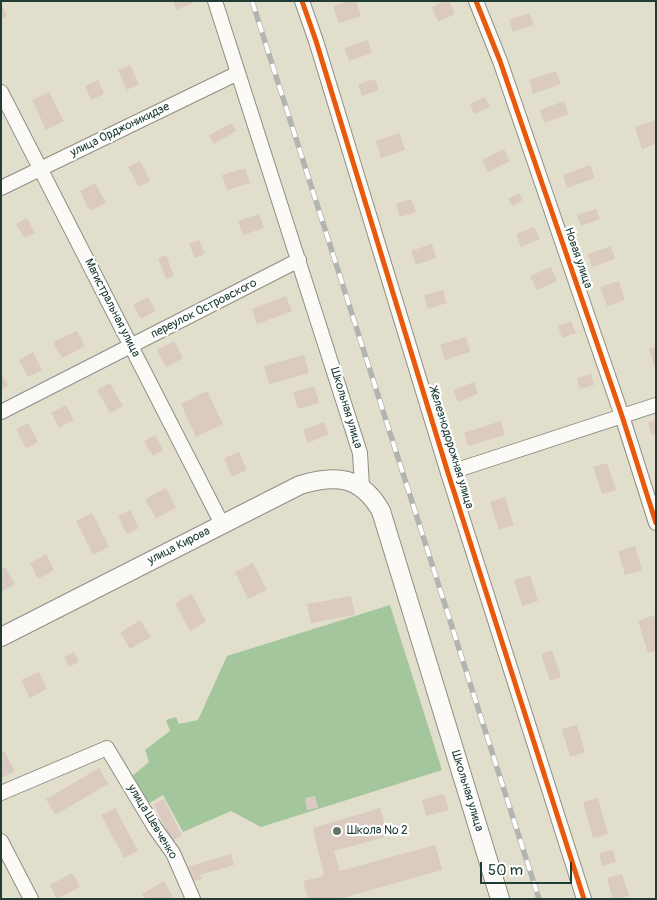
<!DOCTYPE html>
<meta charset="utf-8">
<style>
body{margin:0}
#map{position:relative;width:657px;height:900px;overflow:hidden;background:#e2decc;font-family:Pangolin,sans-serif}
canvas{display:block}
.frame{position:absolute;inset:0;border:2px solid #1f3d34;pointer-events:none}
.scale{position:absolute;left:480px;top:862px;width:92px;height:22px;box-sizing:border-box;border:2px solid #1f3d34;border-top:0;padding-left:6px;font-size:15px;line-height:18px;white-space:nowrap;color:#1f3d34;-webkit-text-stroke:4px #fff;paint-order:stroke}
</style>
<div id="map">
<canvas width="657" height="900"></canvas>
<div class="frame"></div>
<div class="scale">50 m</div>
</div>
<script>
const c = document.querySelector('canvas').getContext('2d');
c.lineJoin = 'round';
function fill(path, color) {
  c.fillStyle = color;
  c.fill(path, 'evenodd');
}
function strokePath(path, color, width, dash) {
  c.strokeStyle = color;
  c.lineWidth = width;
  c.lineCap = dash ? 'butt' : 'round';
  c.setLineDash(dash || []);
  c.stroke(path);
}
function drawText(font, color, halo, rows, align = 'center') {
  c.font = font + ' Pangolin,sans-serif';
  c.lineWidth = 4.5;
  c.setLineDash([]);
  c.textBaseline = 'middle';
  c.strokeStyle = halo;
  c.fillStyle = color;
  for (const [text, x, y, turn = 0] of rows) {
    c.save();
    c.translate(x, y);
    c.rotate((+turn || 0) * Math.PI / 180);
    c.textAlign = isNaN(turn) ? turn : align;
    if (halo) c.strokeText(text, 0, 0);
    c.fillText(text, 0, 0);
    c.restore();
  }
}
fill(new Path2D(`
 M390 605 442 770 261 827 231 811 183 832 163 795 146 805 131 777 149 762 145 750 170 731 166 720 176 717 179 724 198 720 227 656Z`), '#a4c69d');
fill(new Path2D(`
 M173 1H197L176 10Z
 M348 1H356L361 16 339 23 333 6Z
 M445 1H449L455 14 438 22 432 7Z
 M1 3 7 16 1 19Z
 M529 13 534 25 513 32 509 20Z
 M368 40 372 53 349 61 344 48Z
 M130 65 139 84 127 90 118 70Z
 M556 71 561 84 533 94 529 80Z
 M375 79 379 90 362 96 358 84Z
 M98 80 104 94 91 100 85 86Z
 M49 92 64 121 46 130 32 100Z
 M485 97 490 107 474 114 470 104Z
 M564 101 568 114 544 123 540 110Z
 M656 120V144L642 149 635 127Z
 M231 123 236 131 214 144 209 135Z
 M399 133 405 150 381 158 376 141Z
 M504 149 510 161 488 172 482 160Z
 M140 161 150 181 139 187 128 167Z
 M590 165 595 178 567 188 563 175Z
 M245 168 250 183 227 190 222 175Z
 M95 183 106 203 90 211 80 191Z
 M519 193 523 200 512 206 508 199Z
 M411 199 416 212 400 217 396 204Z
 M596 209 600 219 581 226 577 215Z
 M259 214 264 228 243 235 238 221Z
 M27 218 35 233 24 238 16 224Z
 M534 227 540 239 521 247 516 234Z
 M199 240 205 254 195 258 189 244Z
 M432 244 436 258 416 265 411 251Z
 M611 246 615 259 592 267 588 254Z
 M166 255 174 276 166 279 158 258Z
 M551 267 557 281 537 290 530 276Z
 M619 281 625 300 607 306 600 287Z
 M443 290 447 303 428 309 424 295Z
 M286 296 292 311 257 324 252 309Z
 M148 297 156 311 141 319 133 305Z
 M571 321 576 333 562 338 558 326Z
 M77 331 85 346 62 358 53 342Z
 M466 337 470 352 445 360 440 345Z
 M174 341 183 358 166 367 157 350Z
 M656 347V369H655L649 349Z
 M33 352 42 370 28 377 19 360Z
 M304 355 309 373 269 384 264 366Z
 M1 373 8 386 1 389Z
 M591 374 594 385 580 389 577 378Z
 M474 382 478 394 458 402 453 390Z
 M110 383 123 406 110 413 97 390Z
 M314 386 319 403 298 409 293 392Z
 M207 391 223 424 196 437 181 404Z
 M66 405 74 420 59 428 51 413Z
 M656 420V434L651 435 648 422Z
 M501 421 505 435 468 446 464 433Z
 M324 422 329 434 308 443 303 430Z
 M28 423 38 442 26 449 16 429Z
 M155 435 163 450 153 456 144 441Z
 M239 452 247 470 232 477 224 458Z
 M607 463 616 490 602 494 593 467Z
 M166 488 176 508 156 518 145 499Z
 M505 497 514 525 499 530 490 502Z
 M130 510 139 528 127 534 118 516Z
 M92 513 109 547 93 555 76 521Z
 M635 546 642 570 625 575 618 551Z
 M46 554 54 570 38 579 30 563Z
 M253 563 267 590 248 599 235 572Z
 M5 567 15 584 1 592V569Z
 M530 575 538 601 522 606 514 580Z
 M192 594 206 622 190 631 175 603Z
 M351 596 355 615 311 623 307 604Z
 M654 615 656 620V651L648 653 638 621Z
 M140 620 151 637 130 649 120 633Z
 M552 650 561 677 550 681 541 654Z
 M74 652 79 662 69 667 64 657Z
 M39 672 47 689 30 698 21 680Z
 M577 725 585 752 570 757 562 729Z
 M4 751 15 771 1 778V752Z
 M99 768 108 784 55 815 46 799Z
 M444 794 449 810 426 816 422 800Z
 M315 796 318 808 307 810 305 798Z
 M598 798 608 834 593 838 583 802Z
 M164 799 182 836 171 841 154 804Z
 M115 808 138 851 124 858 101 815Z
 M380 808 388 836 334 851 340 871 435 845 442 870 338 899H308L303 881 324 876 313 828Z
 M613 850 616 862 602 866 599 853Z
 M231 854 234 865 200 875 202 879 187 883 183 868Z
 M72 873 80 887 57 899 50 885Z
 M622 874 629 896 613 899 607 878Z
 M164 881 174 899H145L142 894Z`), '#dbcac0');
const minor = new Path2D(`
 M215 1 360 453 362 487
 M302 1 316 41 448 473 584 899
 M476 1 500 61 622 416 656 523
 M1 92 222 524
 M1 188 238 73
 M1 412 299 260
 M448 473 656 405
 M1 793 107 748 155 828 173 853 193 899
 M1 841 31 899`);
const major = new Path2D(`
 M1 637 300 485C336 474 361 476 381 511L500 899`);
strokePath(minor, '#8c8f84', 16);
strokePath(major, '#8c8f84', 20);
strokePath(minor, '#fbfaf7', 14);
strokePath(major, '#fbfaf7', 18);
const rail = new Path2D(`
 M252 1 539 899`);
strokePath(rail, '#b2b4b1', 5.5);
strokePath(rail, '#fff', 4, [11]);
strokePath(new Path2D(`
 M302 1 316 41 448 473 584 899
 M476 1 500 61 622 416 656 523`), '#e8590c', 5);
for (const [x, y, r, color] of [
 [337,831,5,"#637569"]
]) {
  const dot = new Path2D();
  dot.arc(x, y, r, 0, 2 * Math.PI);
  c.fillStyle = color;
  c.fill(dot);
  strokePath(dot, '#fff', 2);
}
drawText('12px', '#1f3d34', '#fff', [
 ["улица Орджоникидзе",120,130,-26],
 ["Новая улица",578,258,71],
 ["Магистральная улица",112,308,63],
 ["переулок Островского",204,309,-27],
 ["Школьная улица",346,408,73],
 ["Железнодорожная улица",451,448,73],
 ["улица Кирова",179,546,-27],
 ["Школьная улица",467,791,73],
 ["улица Шевченко",152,822,59]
]);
drawText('12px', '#1f3d34', '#fff', [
 ["Школа № 2",347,831]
], 'left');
</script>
